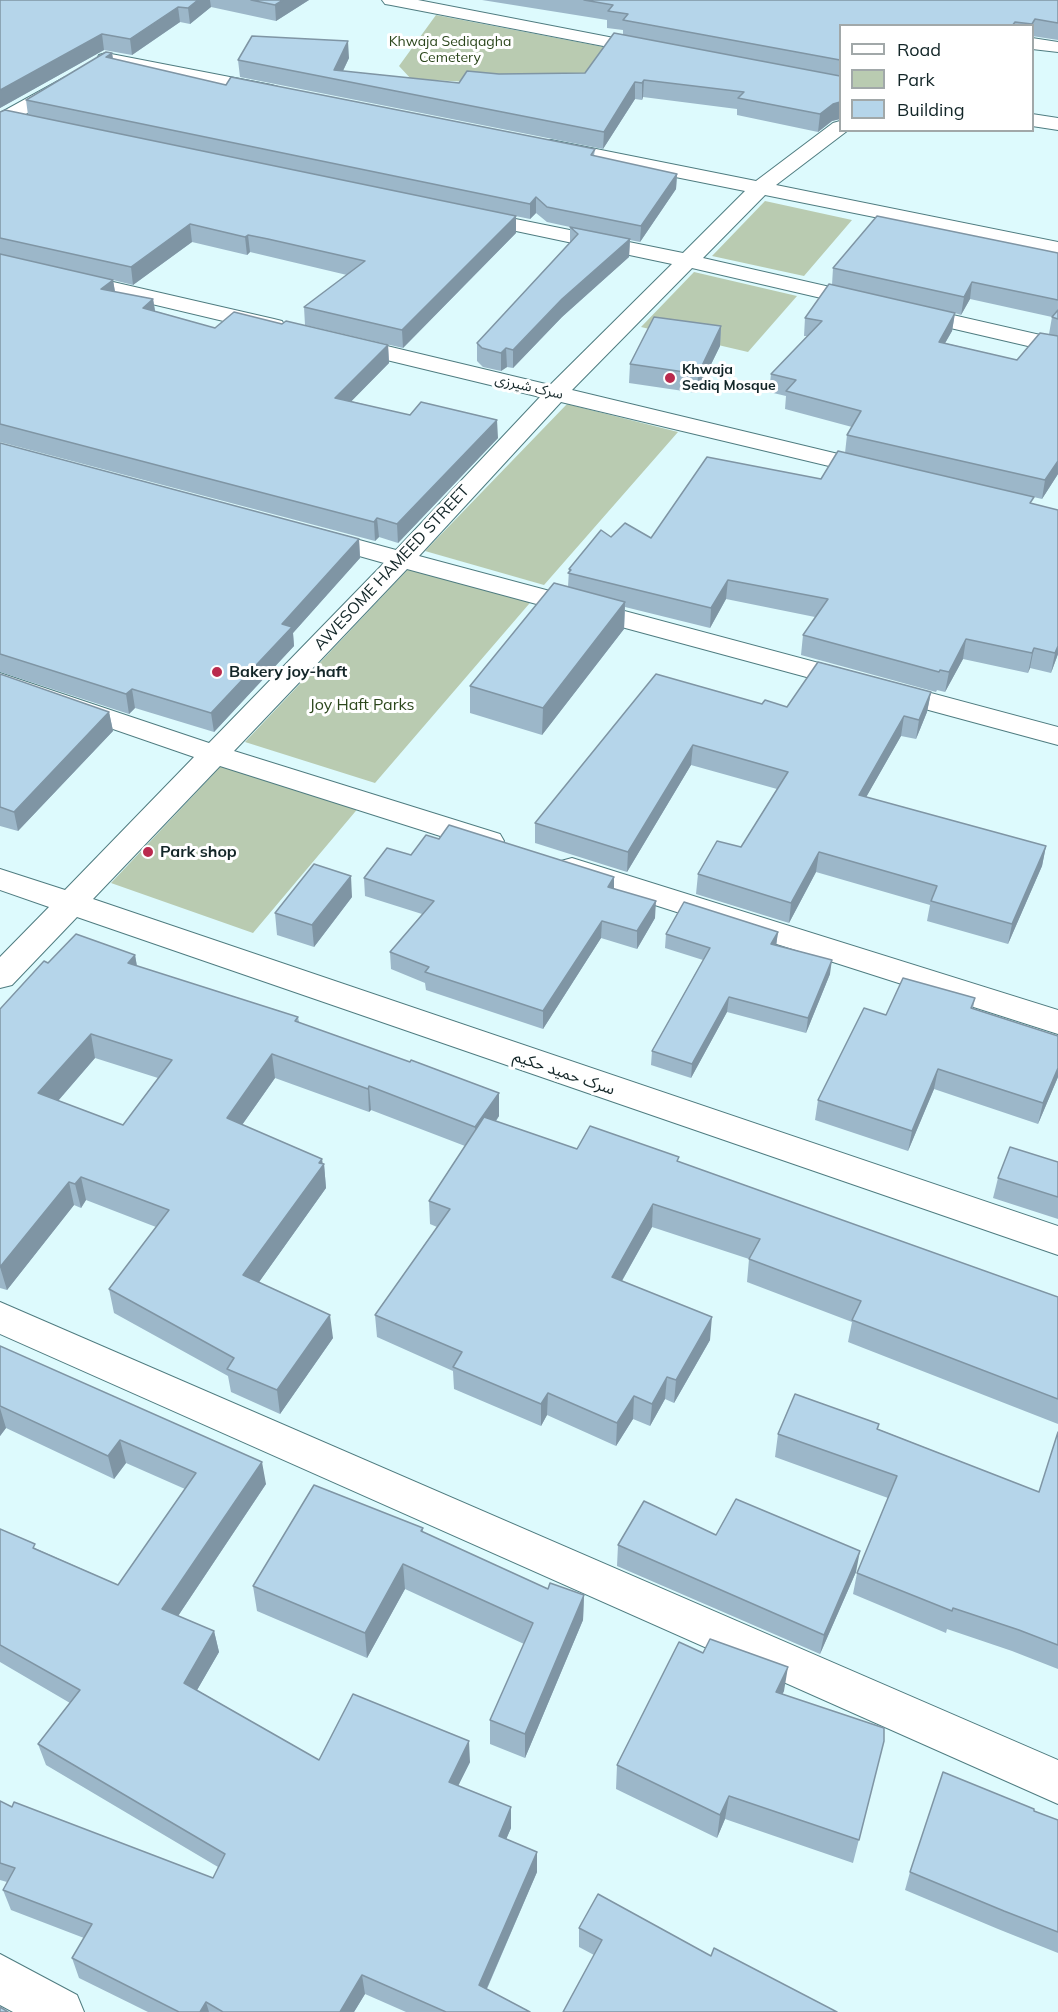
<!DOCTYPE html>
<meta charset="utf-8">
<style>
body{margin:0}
#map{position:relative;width:1058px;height:2012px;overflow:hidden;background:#ddfafd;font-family:Mulish,sans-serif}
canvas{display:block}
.legend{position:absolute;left:839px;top:24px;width:195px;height:108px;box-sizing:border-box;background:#fff;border:2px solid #a1a8a9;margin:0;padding:8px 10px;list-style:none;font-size:18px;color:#132628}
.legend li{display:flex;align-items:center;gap:12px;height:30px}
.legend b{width:30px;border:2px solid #a1a8a9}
</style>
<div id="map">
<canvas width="1058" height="2012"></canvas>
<ul class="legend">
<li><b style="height:8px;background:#fff"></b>Road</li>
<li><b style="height:16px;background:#b9cbb1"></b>Park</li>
<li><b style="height:16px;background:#b5d5ea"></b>Building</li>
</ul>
</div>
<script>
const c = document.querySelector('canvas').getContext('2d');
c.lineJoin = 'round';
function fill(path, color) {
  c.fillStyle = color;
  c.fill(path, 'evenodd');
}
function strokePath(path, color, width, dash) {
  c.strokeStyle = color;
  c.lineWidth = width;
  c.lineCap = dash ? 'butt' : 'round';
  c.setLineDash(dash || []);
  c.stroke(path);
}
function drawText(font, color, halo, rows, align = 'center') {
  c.font = font + ' Mulish,"Noto Sans Arabic",sans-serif';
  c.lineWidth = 6;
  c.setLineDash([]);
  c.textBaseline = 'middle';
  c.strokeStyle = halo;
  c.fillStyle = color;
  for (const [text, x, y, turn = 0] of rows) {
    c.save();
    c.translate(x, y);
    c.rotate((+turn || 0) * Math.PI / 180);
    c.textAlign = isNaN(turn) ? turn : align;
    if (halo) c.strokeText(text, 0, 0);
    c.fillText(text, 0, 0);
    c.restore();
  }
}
fill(new Path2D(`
 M436 15 840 92 551 86 411 79 399 66Z
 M765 201 852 220 804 276 712 256Z
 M694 272 797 296 748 352 641 327Z
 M567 404 678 432 544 585 425 551Z
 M414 563 535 597 375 783 245 742Z
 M224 763 360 806 253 933 111 883Z`), '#b9cbb1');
const street = new Path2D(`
 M1032 38 1058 42V52L1032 49Z
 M106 53 271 85 278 87 280 91 278 95 271 97 99 63 97 59 99 55Z
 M65 77 72 79 74 83 72 87 7 125 0 127V113Z
 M840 121V130L847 131 776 185 1058 242V254L765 195 703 258 1058 339V353L692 268 572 390 884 465 887 470 884 475 875 477 561 402 419 556 1058 727V745L407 569 234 751 500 834 504 841 500 848 489 851 478 848 220 766 93 899 1058 1226V1255L77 917 12 985 0 988V957L49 907 0 890V869L65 890 194 757 0 690V673L209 743 384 563 306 541 302 536 306 531 315 528 396 550 540 397 337 348 334 343 337 338 345 336 550 385 672 264 464 220 461 216 464 212 471 210 683 253 745 191 551 152 544 150 541 146 544 142 551 140 756 181 833 123Z
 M0 256 274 319 282 321 285 326 282 331 274 333 0 268Z
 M572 858 1058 1010V1034L561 875 557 868 561 861Z
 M0 1302 1058 1760V1804L0 1334Z
 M0 1954 77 1995 84 2012H13L0 2005Z`);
const secondary = new Path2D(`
 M382 0H418L650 45 656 46 659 50 656 54 650 55 391 5 385 4Z
 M1032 114 1058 118V130L1032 126Z`);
strokePath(street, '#4f7c80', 2);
strokePath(secondary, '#4f7c80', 2);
fill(street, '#fff');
fill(secondary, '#fff');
fill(new Path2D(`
 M0 0H309L276 21 211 7 190 24 180 22 132 55 104 50 0 108Z
 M482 0H1058V40L1032 36V26H840V119L832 121 818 132 737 115V109L643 97 642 100 635 99 603 149 240 77 238 60 349 58 343 71 459 83 499 74 585 73 623 35V30L607 28V20Z
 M112 53 113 59 226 85 595 149 594 156 677 174 676 189 640 242 630 240 629 257 562 317 513 368 507 367 501 371 483 367 477 361V343L570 242V227L547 222 536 213 530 219 471 207 516 233 403 348 305 325 304 307 347 275 250 252 247 255 192 242 133 285 113 280 115 292 153 299 155 311 215 328 282 324 388 345 389 363 351 401 498 438 398 543 379 537 375 541 0 442V112L28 115 26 100Z
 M1058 253V474L1042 499 860 456 1033 504 1058 654 1051 673 1030 668 1028 673 963 659 945 692 937 690 936 692 801 655 803 635 815 617 726 599 710 628 625 607 624 629 542 735 470 713V686L568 587 569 569 611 537 651 538 821 479 845 453 847 435 852 427 785 409 786 396 769 392 771 374 807 336H804L805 318 832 285 833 268ZM970 299 1052 317 1049 334 1017 360 945 343 952 331 955 313 961 315Z
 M721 326 720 346 697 393 629 383 630 364Z
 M0 443 359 539 360 558 293 633 294 646 214 732 135 708 129 714 0 672Z
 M0 674 109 712 113 731 18 831 0 826Z
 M931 692 927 712 916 739 901 736 866 797 1046 846 1042 866 1008 944 927 921 930 905 816 872 789 923 696 894 698 874 741 847 777 789 691 765 627 872 535 843V823L762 704 787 707Z
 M411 855 614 888 655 918 637 949 601 938 543 1029 426 990 425 983 391 969 390 952 422 914 365 896 364 878Z
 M352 897 314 947 277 935 275 913Z
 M778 932 776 946 830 974 806 1033 727 1012 691 1078 651 1065 652 1051 703 960 665 948 666 934Z
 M135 955 137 966 298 1017 299 1022 499 1116 496 1121 577 1149 679 1162 1058 1297V1424L848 1342 852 1322 747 1282 749 1259 652 1227 622 1281 710 1340 674 1403 665 1399 650 1426 633 1419 616 1446 547 1415 541 1426 454 1389 453 1371 377 1337 375 1315 437 1227 430 1224 429 1201 465 1146 371 1110 369 1112 275 1078 242 1125 324 1164 326 1188 259 1282 333 1338 280 1414 231 1392 228 1376 114 1313 109 1289 156 1227 86 1200 81 1208 74 1205 7 1290 0 1288V1009L48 963ZM95 1058 158 1078 123 1125 58 1101Z
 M975 998 973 1008 1058 1077 1038 1124 934 1089 908 1151 815 1120 818 1100 886 1015Z
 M1058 1162V1219L993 1198 998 1178Z
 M0 1346 266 1484 178 1616 214 1631 219 1652 197 1690 319 1760 470 1762 458 1786 511 1828 506 1839 537 1852V1872L487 1989 530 2012H406L365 1994 354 2012H148L79 1978 72 1958 84 1938 11 1910 3 1890 7 1882 0 1880V1801L12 1807 213 1878 218 1867 46 1765 38 1744 70 1703 0 1662V1529L37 1549 118 1585 185 1489 126 1463 114 1479 6 1428 0 1436Z
 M879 1424 878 1429 1039 1492 1058 1432V1669L1012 1651 947 1629 946 1633 853 1594 857 1573 888 1498 775 1457 778 1434Z
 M423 1528V1532L548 1589 584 1595 583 1620 525 1758 490 1744V1720L524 1644 405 1589 367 1658 257 1611 253 1586Z
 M716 1535 856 1572 820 1654 617 1566 618 1545Z
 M784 1691 782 1694 884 1741 853 1863 725 1819 717 1838 616 1789 617 1765Z
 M1034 1811 1058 1820V1953L998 1929 905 1890 910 1872Z
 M579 1928 711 1956 594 1955 579 1947Z`), '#9cb7c9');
fill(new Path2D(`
 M198 0H210L211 7 190 24 188 8Z
 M283 0H309L276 21 275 5Z
 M178 7 180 22 132 55 130 39Z
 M102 34 104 50 0 108V90Z
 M348 41 349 58 339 79 334 70Z
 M112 53 114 68 106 57Z
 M644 80 643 97 642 100V83Z
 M635 82V99L603 149 604 132Z
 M840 102V119L832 121 818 132 820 114 833 104Z
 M677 174 676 189 640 242 641 226Z
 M536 197V213L530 219V204Z
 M516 216V233L403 348 402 330Z
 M190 224 192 242 133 285 131 267Z
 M248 235 250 252 247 255 245 237Z
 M630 239 629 257 562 317 513 368V350L562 299Z
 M113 280 116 298 101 289Z
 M972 282 970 299 961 315 964 297Z
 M153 299 156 317 143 308Z
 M955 313 952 331 936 359 939 342Z
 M721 326 720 346 697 393 698 374Z
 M388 345 389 363 337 416 335 398Z
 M506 348 507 367 501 371V353Z
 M497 420 498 438 398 543 397 524Z
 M1058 461V474L1042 499 1045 480Z
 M377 518 379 537 375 541 374 522Z
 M359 539 360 558 293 633 294 646 214 732 211 713 282 624Z
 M728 580 726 599 710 628 711 608Z
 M625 602 624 629 542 735 543 708Z
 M966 639 963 659 945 692 949 672Z
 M1058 646V654L1051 673 1055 653Z
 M1034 648 1030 668 1028 673 1032 653Z
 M132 689 135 708 129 714 126 694Z
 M931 692 927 712 916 739 919 720Z
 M109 712 113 731 18 831 14 812Z
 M904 716 901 736 856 815 859 795Z
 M693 745 691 765 627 872 628 852Z
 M1046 846 1042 866 1008 944 1012 924Z
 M819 852 816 872 789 923 791 903Z
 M351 876 352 897 314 947 312 925Z
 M614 877V894L608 887Z
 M656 901 655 918 637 949V931Z
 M602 921 601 938 543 1029V1011Z
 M778 932 776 946 771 944Z
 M135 955 139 979 128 963Z
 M832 960 830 974 806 1033 808 1018Z
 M729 997 727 1012 691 1078 692 1064Z
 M91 1034 95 1058 44 1117 38 1093Z
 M272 1054 275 1078 230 1142 227 1118Z
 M1058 1068V1077L1038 1124 1043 1103Z
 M938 1069 934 1089 908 1151 912 1131Z
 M369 1086 371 1110 369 1112 368 1089Z
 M499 1093V1116L476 1150 475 1127Z
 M322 1159 323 1165 324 1164 326 1188 247 1299 243 1275Z
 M81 1177 86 1200 81 1208 75 1184Z
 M69 1182 74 1205 7 1290 0 1267Z
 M653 1204 652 1227 611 1300 612 1277Z
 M330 1315 333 1338 280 1414 277 1390Z
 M712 1317 710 1340 674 1403 676 1380Z
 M667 1377 665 1399 650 1426 652 1404Z
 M548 1393 547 1415 541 1426V1404Z
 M634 1396 633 1419 616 1446 617 1423Z
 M0 1408 6 1428 0 1436Z
 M120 1440 126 1463 114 1479 108 1456Z
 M262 1462 266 1484 168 1631 162 1609Z
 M860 1551 856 1572 820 1654 824 1635Z
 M403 1564 405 1589 367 1658 365 1633Z
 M584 1595 583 1620 525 1758V1734Z
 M214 1631 219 1652 189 1704 184 1683Z
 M788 1667 784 1691 772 1716 776 1692Z
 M469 1741 470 1762 450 1802 449 1782Z
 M729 1796 725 1819 717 1838 720 1815Z
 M511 1807V1828L499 1856V1836Z
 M537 1852V1872L480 2004 479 1985Z
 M362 1975 365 1994 354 2012H340Z
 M206 2002 209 2012H200Z`), '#7f95a4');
const building = new Path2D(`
 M0 0H198L188 8 178 7 130 39 102 34 0 90Z
 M251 0H283L275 5Z
 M584 0H1058V23L1035 19 1032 24 1015 22 1012 26H840V60L623 20 628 14 608 11 613 5Z
 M614 33 840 76V102L833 104 820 114 738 98 744 92 644 80 642 83 635 82 604 132 238 60 252 36 348 41 334 70 459 83 467 71 499 74 585 73Z
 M106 52 112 53 106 57 226 85 231 77 595 149 591 155 677 174 641 226 547 207 536 197 530 204 26 100Z
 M5 110 516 216 402 330 304 307 365 261 268 239 248 235 245 237 190 224 131 267 0 238V112Z
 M877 216 1058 253V300L972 282 964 297 833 268Z
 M570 227 630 239 562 299 513 350 506 348 501 353 482 348 477 343 578 234Z
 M0 254 113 280 101 289 153 299 143 308 215 328 234 312 282 324 286 321 388 345 335 398 410 415 421 402 497 420 397 524 377 518 374 522 0 424Z
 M829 284 955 313 939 342 1017 360 1040 333 1058 336V461L1045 480 847 435 861 411 786 391 796 380 771 374 822 321 805 318Z
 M1058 310V319L1052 317Z
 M654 317 721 326 698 374 630 364Z
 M0 443 359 539 282 624 292 627 211 713 132 689 126 694 0 654Z
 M838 451 1034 497 1030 503 1058 510V646L1055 653 1034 648 1032 653 966 639 949 672 940 670 939 672 803 635 828 599 728 580 711 608 568 573 571 570 569 569 601 530 611 537 625 523 651 538 707 457 821 479Z
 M554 583 625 602 543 708 470 686Z
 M818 662 931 692 919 720 904 716 859 795 1046 846 1012 924 931 901 937 886 819 852 791 903 698 874 717 841 741 847 788 772 693 745 628 852 535 823 656 674 762 704 765 700 787 707Z
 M0 674 109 712 14 812 0 807Z
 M449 825 614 877 608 887 656 901 637 931 602 921 543 1011 425 972 429 967 390 952 434 901 364 878 387 848 411 855 426 835 439 839Z
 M314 864 351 876 312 925 275 913Z
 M684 902 778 932 771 944 832 960 808 1018 729 997 692 1064 652 1051 710 948 666 934Z
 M76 934 135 955 128 963 298 1017 295 1021 410 1062 411 1060 499 1093 475 1127 369 1086 368 1089 272 1054 227 1118 322 1159 319 1163 324 1164 243 1275 330 1315 277 1390 227 1369 234 1358 109 1289 169 1210 81 1177 75 1184 69 1182 0 1267V1009L44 961 48 963ZM91 1034 172 1060 123 1125 38 1093Z
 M903 978 975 998 971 1008 1058 1036V1068L1043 1103 938 1069 912 1131 818 1100 864 1008 886 1015Z
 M484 1117 577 1149 590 1126 679 1157 677 1161 1058 1297V1399L852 1320 861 1301 749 1259 760 1239 653 1204 612 1277 712 1317 676 1380 667 1377 652 1404 634 1396 617 1423 548 1393 541 1404 453 1367 462 1352 375 1315 450 1209 429 1201Z
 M1010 1147 1058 1162V1197L998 1178Z
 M0 1346 262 1462 162 1609 214 1631 184 1683 319 1760 353 1694 469 1741 449 1782 511 1807 499 1836 537 1852 479 1985 530 2012H446L362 1975 340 2012H223L206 2002 200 2012H179L72 1958 92 1924 3 1890 15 1868 0 1863V1801L12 1807 14 1802 213 1878 225 1854 38 1744 80 1690 0 1645V1529L35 1544 33 1548 118 1585 196 1473 120 1440 108 1456 0 1406Z
 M795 1394 879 1424 877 1429 1039 1492 1058 1432V1645L1019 1630 953 1608 952 1611 857 1573 897 1476 778 1434Z
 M314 1485 423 1528 421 1531 548 1589 550 1583 584 1595 525 1734 490 1720 533 1623 403 1564 365 1633 253 1586Z
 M736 1499 860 1551 824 1635 618 1545 644 1501 716 1535Z
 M710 1639 788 1667 776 1692 884 1728V1741L859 1840 729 1796 720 1815 617 1765 679 1642 703 1653Z
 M943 1772 1034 1809V1811L1058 1820V1932L1004 1911 910 1872Z
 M598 1894 711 1956 714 1948 837 2012H563L602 1940 579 1928Z
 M0 2007 8 2012H0Z`);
fill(building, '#b5d5ea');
strokePath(building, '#7f95a4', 1.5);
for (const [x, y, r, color] of [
 [670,378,6,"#ba2a4d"],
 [217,672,6,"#ba2a4d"],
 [148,852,6,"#ba2a4d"]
]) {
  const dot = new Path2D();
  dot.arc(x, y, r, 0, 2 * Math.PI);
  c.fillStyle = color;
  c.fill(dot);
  strokePath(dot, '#fff', 2);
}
drawText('14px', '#2c471c', '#fff', [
 ["Khwaja Sediqagha",450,42],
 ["Cemetery",450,58]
]);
drawText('bold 14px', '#132628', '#fff', [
 ["Khwaja",682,370],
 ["Sediq Mosque",682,386]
], 'left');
drawText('14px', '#132628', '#fff', [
 ["سرک شیرزی",529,387,13]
]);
drawText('16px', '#132628', '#fff', [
 ["AWESOME HAMEED STREET",392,568,-47],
 ["سرک حمید حکیم",564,1073,19]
]);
drawText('bold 16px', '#132628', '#fff', [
 ["Bakery joy-haft",229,672],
 ["Park shop",160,852]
], 'left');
drawText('16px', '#2c471c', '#fff', [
 ["Joy Haft Parks",362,705]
]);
</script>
